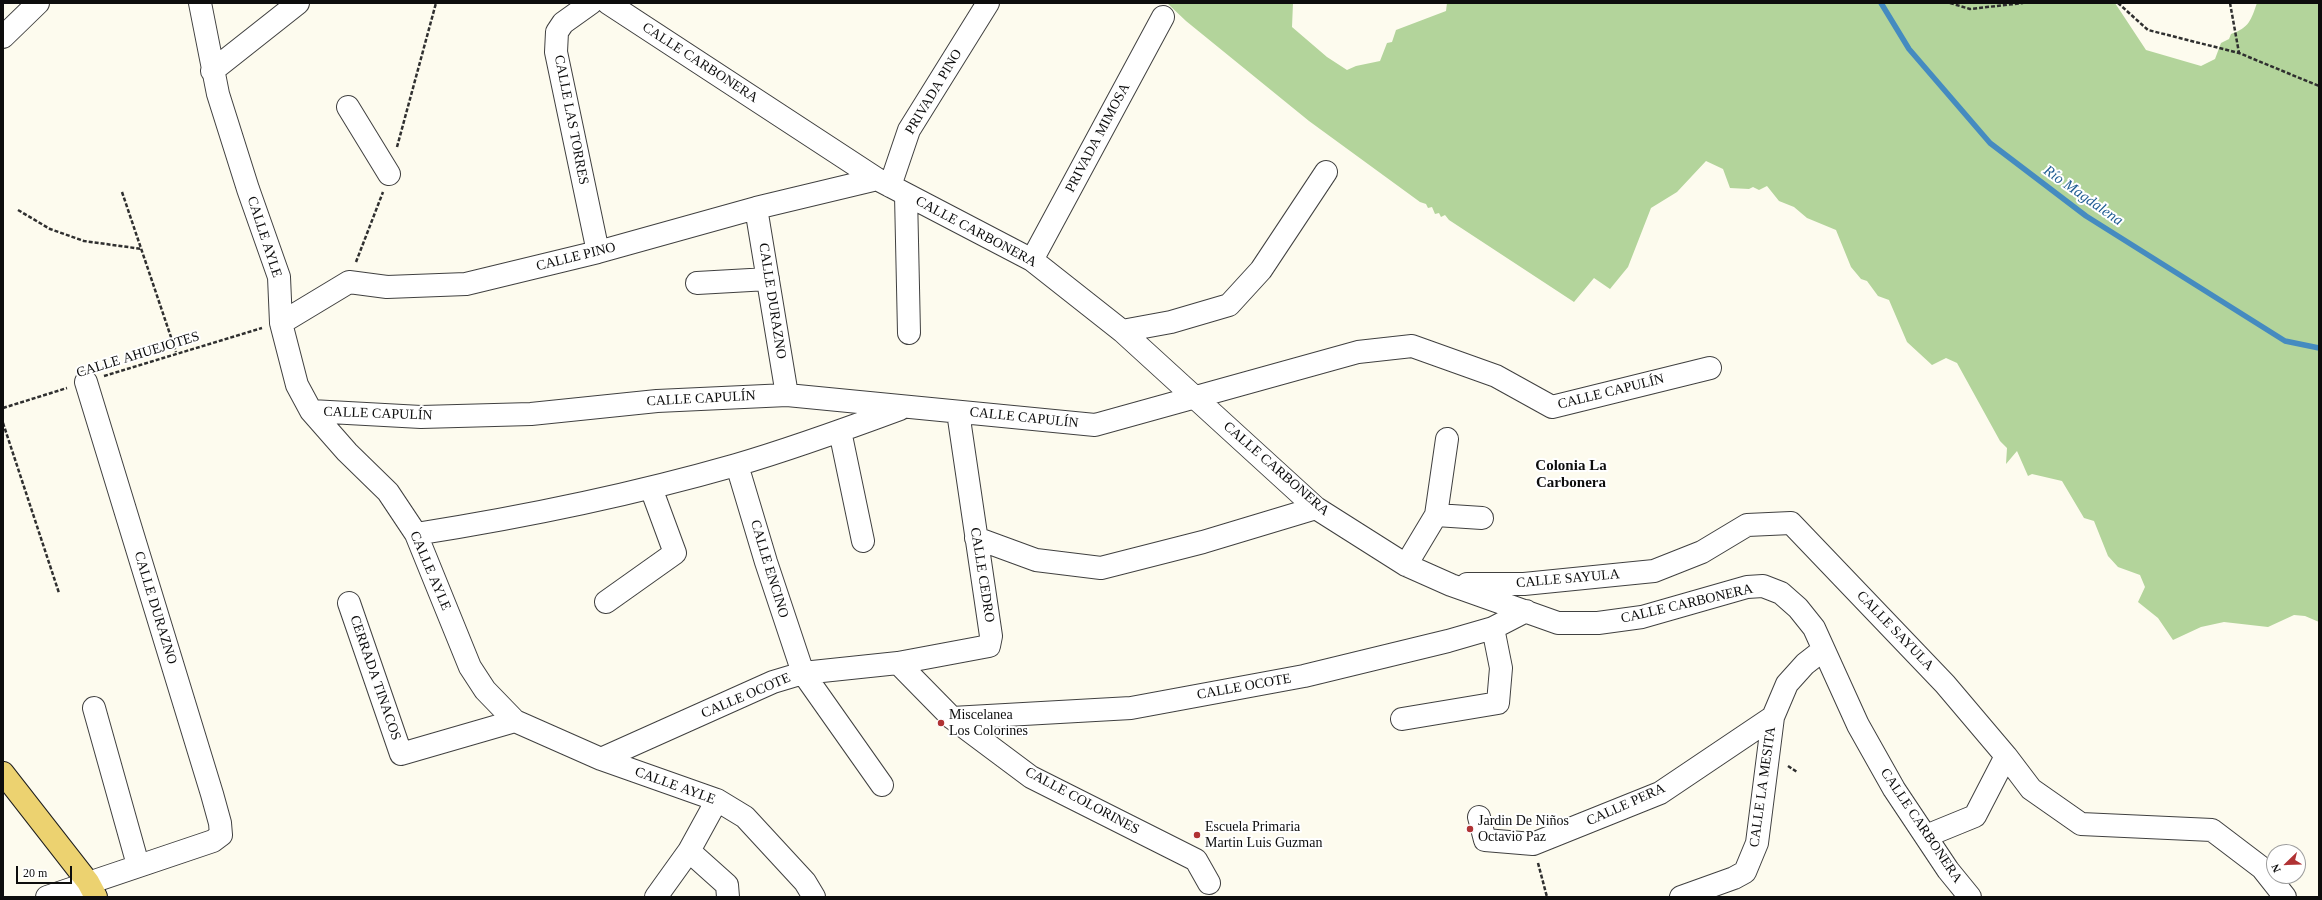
<!DOCTYPE html>
<meta charset="utf-8">
<style>
body{margin:0}
#map{position:relative;width:2322px;height:900px;overflow:hidden;background:#fdfbee;font-family:Georgia,serif}
canvas{display:block}
.frame{position:absolute;inset:0;border:4px solid #0d0d0d;pointer-events:none}
.north{position:absolute;left:2266px;top:844px;width:40px;height:40px;box-sizing:border-box;background:#fff;border:1px solid #9e9e9e;border-radius:50%;rotate:247deg;font-size:11px;font-weight:700;line-height:16px;text-align:center;color:#0d0d0d}
.north::after{content:'';display:block;margin:auto;width:14px;height:18px;background:#b03234;clip-path:polygon(50% 0,100% 100%,50% 72%,0 100%)}
.scale{position:absolute;left:16px;top:866px;width:56px;height:18px;box-sizing:border-box;border:2px solid #0d0d0d;border-top:0;padding-left:5px;font-size:12px;line-height:14px;white-space:nowrap;color:#0d0d0d;-webkit-text-stroke:3px #fff;paint-order:stroke}
</style>
<div id="map">
<canvas width="2322" height="900"></canvas>
<div class="frame"></div>
<div class="north">N</div>
<div class="scale">20 m</div>
</div>
<script>
const c = document.querySelector('canvas').getContext('2d');
c.lineJoin = 'round';
function fill(path, color) {
  c.fillStyle = color;
  c.fill(path, 'evenodd');
}
function strokePath(path, color, width, dash) {
  c.strokeStyle = color;
  c.lineWidth = width;
  c.lineCap = dash ? 'butt' : 'round';
  c.setLineDash(dash || []);
  c.stroke(path);
}
function drawText(font, color, halo, rows, align = 'center') {
  c.font = font + ' Georgia,serif';
  c.lineWidth = 4;
  c.setLineDash([]);
  c.textBaseline = 'middle';
  c.strokeStyle = halo;
  c.fillStyle = color;
  for (const [text, x, y, turn = 0] of rows) {
    c.save();
    c.translate(x, y);
    c.rotate((+turn || 0) * Math.PI / 180);
    c.textAlign = isNaN(turn) ? turn : align;
    if (halo) c.strokeText(text, 0, 0);
    c.fillText(text, 0, 0);
    c.restore();
  }
}
fill(new Path2D(`
 M1167 3H1293L1292 27 1327 57 1347 70 1356 66 1380 61 1387 43 1392 42 1396 30 1446 11 1447 3H2115L2146 50 2201 66 2215 59 2221 43 2229 39 2231 34C2249 28 2251 20 2257 3H2319V622L2305 616 2294 615 2268 627 2224 622 2201 627 2173 640 2158 618 2138 602 2145 587 2140 575 2118 567 2108 556 2094 521 2084 518 2062 481 2032 474 2028 476 2017 451 2006 464 2007 448 2000 441 1957 363 1946 358 1932 365 1907 342 1889 300 1878 296 1867 281 1861 279 1851 267 1836 230 1807 218 1794 207 1779 201 1767 186 1759 190 1753 187 1749 189 1730 188 1723 169 1706 161 1677 192 1651 208 1628 267 1610 289 1594 278 1574 302 1449 220 1445 215 1441 217 1439 213 1435 214 1432 207 1428 208 1426 204 1420 202 1309 121 1186 21Z`), '#b3d49b');
strokePath(new Path2D(`
 M1881 3 1909 49 1990 143 2086 216 2285 341 2319 348`), '#458bc0', 5.5);
const minor = new Path2D(`
 M200 3 218 94 248 189 279 277 281 323 297 385 311 411 347 452 388 492 416 534 470 667 485 690 515 721 601 759 717 800 745 817 805 882 814 897
 M591 3 563 23 557 32 556 52 598 252
 M608 3 877 179 1032 260 1122 331 1316 508 1406 565 1451 585 1558 623H1598L1642 617 1747 587 1763 586 1781 593 1798 608 1814 628 1858 725 1894 789 1948 870 1970 897
 M3 37 38 3
 M212 71 298 3
 M348 107 389 174
 M890 186 909 130 988 3
 M906 195 909 333
 M756 208 787 395
 M1032 260 1163 17
 M697 283 768 279
 M281 323 349 282 387 287 466 284 598 252 756 208 877 179
 M1122 331 1171 322 1229 305 1261 270 1326 172
 M311 411 421 417 531 414 657 401 787 395 1095 425 1358 352 1412 346 1496 376 1552 407 1710 368
 M840 431 863 541
 M737 465 766 562 803 673 882 785
 M1436 515 1482 518
 M416 534C524 517 631 495 736 465 791 449 846 429 900 409
 M976 538 1036 560 1101 568 1203 542 1316 508
 M1406 565 1436 515 1447 439
 M1467 584H1524L1654 571 1702 552 1747 525 1791 523 1945 684 2006 756 2031 789 2081 824 2212 830 2262 868 2285 897
 M606 602 675 553 651 488
 M349 603 401 754 515 721
 M898 663 952 718 1031 777 1196 860 1209 883
 M94 708 138 865
 M952 718 1131 708 1304 676 1448 641 1493 628 1526 611
 M1402 719 1498 703 1501 668 1493 628
 M601 759 773 682 803 673 898 663 989 646 991 636 958 412
 M1479 817 1485 840 1533 844 1660 793 1773 717
 M1926 836 1975 816 2006 756
 M689 851 727 885 728 897
 M47 897 213 841 221 835 220 823 212 794 86 382
 M656 897 689 851 717 800
 M1681 897 1734 878 1745 872 1757 843 1773 717 1787 684 1805 664 1823 650`);
const major = new Path2D(`
 M3 773 88 882 96 897`);
strokePath(minor, '#404040', 24);
strokePath(major, '#1e1e1e', 24);
strokePath(new Path2D(`
 M1950 3 1970 9 2023 3
 M2118 3 2148 30 2239 53 2319 86
 M2230 3 2239 53
 M397 147 436 3
 M122 192 176 352
 M18 210 50 229 84 241 142 249
 M356 262 383 192
 M104 376 262 328
 M3 408 67 388
 M3 423 59 593
 M1788 766 1797 772
 M1538 863 1547 897`), '#2f2f2f', 2.5, [4, 2]);
strokePath(minor, '#fff', 22);
strokePath(major, '#ecd270', 22);
for (const [x, y, r, color] of [
 [941,723,4,"#b03234"],
 [1470,829,4,"#b03234"],
 [1197,835,4,"#b03234"]
]) {
  const dot = new Path2D();
  dot.arc(x, y, r, 0, 2 * Math.PI);
  c.fillStyle = color;
  c.fill(dot);
  strokePath(dot, '#fff', 1.5);
}
drawText('14px', '#0d0d0d', '#fff', [
 ["CALLE CARBONERA",700,63,33],
 ["PRIVADA PINO",934,92,-59],
 ["CALLE LAS TORRES",571,120,79],
 ["PRIVADA MIMOSA",1098,138,-62],
 ["CALLE CARBONERA",976,232,28],
 ["CALLE AYLE",264,237,72],
 ["CALLE PINO",576,257,-14],
 ["CALLE DURAZNO",772,301,81],
 ["CALLE AHUEJOTES",138,355,-17],
 ["CALLE CAPULÍN",1611,392,-14],
 ["CALLE CAPULÍN",701,399,-3],
 ["CALLE CAPULÍN",378,414,2],
 ["CALLE CAPULÍN",1024,418,6],
 ["CALLE CARBONERA",1276,469,41],
 ["CALLE ENCINO",769,569,73],
 ["CALLE AYLE",430,571,67],
 ["CALLE CEDRO",982,575,81],
 ["CALLE SAYULA",1568,579,-5],
 ["CALLE CARBONERA",1687,604,-13],
 ["CALLE DURAZNO",155,608,73],
 ["CALLE SAYULA",1895,631,46],
 ["CERRADA TINACOS",375,678,71],
 ["CALLE OCOTE",1244,687,-10],
 ["CALLE OCOTE",746,696,-23],
 ["CALLE AYLE",675,786,20],
 ["CALLE LA MESITA",1763,787,-82],
 ["CALLE COLORINES",1082,801,28],
 ["CALLE PERA",1626,805,-24],
 ["CALLE CARBONERA",1921,826,56]
]);
drawText('14px', '#0d0d0d', '#fff', [
 ["Miscelanea",949,715],
 ["Los Colorines",949,731],
 ["Jardin De Niños",1478,821],
 ["Octavio Paz",1478,837],
 ["Escuela Primaria",1205,827],
 ["Martin Luis Guzman",1205,843]
], 'left');
drawText('italic 15px', '#225e93', '#fff', [
 ["Río Magdalena",2083,196,35]
]);
drawText('bold 15px', '#0d0d0d', '#fff', [
 ["Colonia La",1571,466],
 ["Carbonera",1571,483]
]);
</script>
